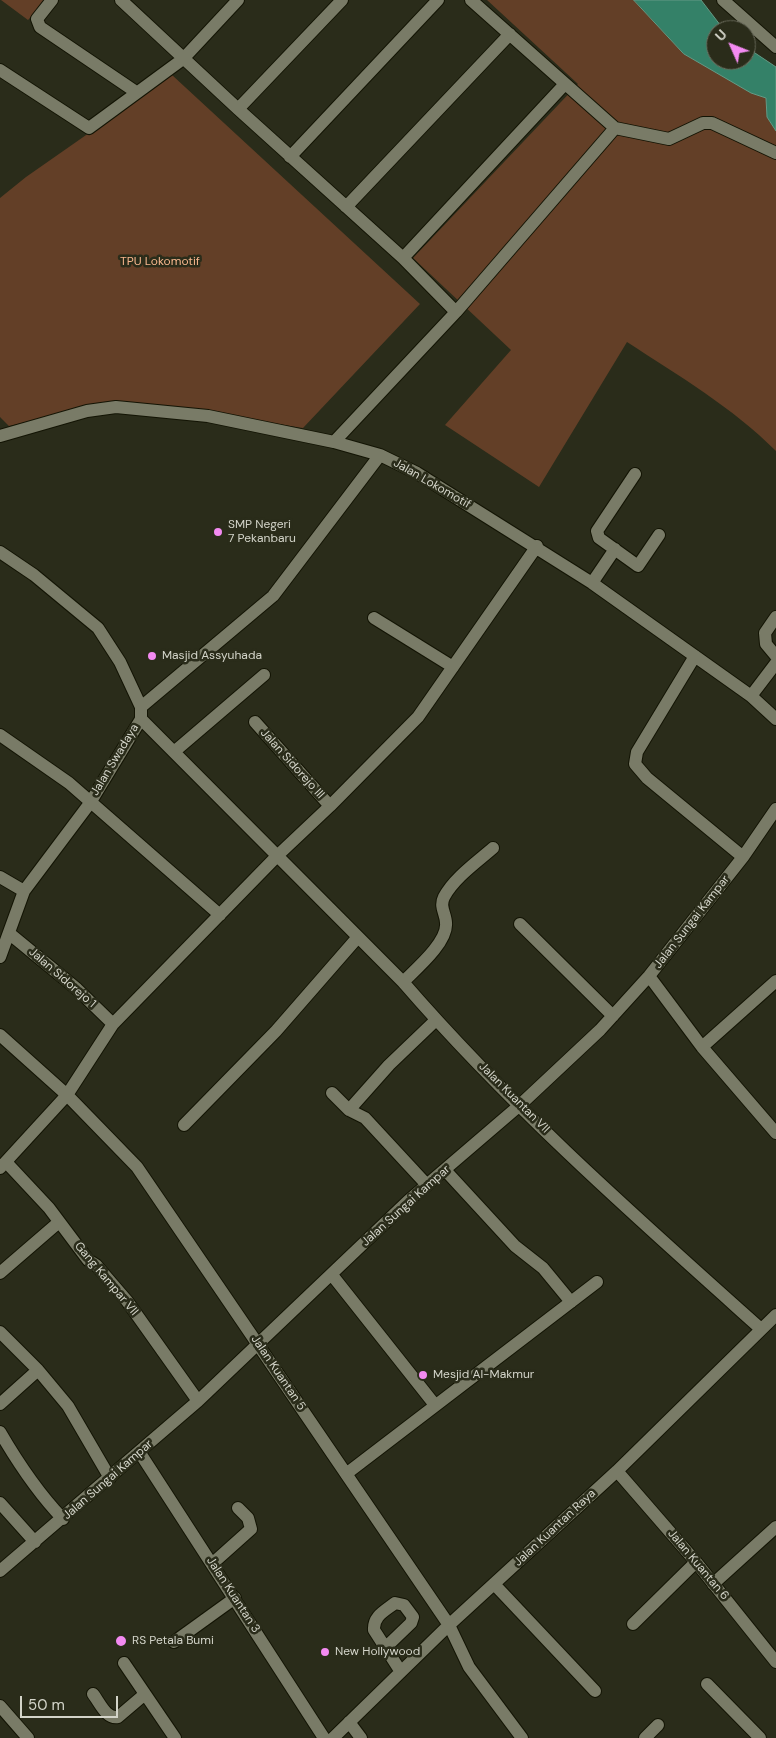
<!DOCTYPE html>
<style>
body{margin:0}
#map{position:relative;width:776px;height:1738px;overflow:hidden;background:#2a2c1a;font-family:"DM Sans",sans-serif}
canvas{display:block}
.north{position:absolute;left:706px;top:20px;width:50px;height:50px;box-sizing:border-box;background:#2a2c1a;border:1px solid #6e6f60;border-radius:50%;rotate:314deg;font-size:14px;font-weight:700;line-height:20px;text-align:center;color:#d3d4c9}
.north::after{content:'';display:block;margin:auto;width:18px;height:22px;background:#f38af1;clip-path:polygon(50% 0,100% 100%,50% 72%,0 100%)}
.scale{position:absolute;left:20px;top:1696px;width:98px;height:22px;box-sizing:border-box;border:2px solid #d3d4c9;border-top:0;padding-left:6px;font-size:15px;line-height:18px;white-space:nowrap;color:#d3d4c9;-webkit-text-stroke:4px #2a2c1a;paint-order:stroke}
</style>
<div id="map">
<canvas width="776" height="1738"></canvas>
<div class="north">U</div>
<div class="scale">50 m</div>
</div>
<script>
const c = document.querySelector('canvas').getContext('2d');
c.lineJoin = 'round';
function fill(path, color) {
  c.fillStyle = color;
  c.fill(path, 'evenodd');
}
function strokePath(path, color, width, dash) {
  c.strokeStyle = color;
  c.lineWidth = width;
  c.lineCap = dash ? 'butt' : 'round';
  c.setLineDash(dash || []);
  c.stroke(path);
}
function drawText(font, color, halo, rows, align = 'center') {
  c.font = font + ' "DM Sans",sans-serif';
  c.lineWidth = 5;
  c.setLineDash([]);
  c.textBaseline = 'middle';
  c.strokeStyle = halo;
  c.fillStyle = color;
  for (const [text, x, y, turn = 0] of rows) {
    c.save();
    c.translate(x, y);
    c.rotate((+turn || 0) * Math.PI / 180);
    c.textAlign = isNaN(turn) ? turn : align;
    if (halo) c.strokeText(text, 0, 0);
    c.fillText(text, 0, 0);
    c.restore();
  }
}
fill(new Path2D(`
 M1 0H47L28 20Z
 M487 0H634L684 54 766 98 767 117 776 131V451C732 407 679 376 627 342L539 487 445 425 511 350 413 258 578 84Z
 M172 75 420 304 303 428 209 413 105 403 9 426 0 417V198L26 177Z`), '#633f27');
const water = new Path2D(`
 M634 0H701L724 30H716V60H746V47L776 67V131L767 117 766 98 751 93 684 54Z`);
fill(water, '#348168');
strokePath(water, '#649a85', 1);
const minor = new Path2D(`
 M52 0 37 19 40 27 136 92
 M121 0 238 109 403 258 456 312
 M723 0 776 47
 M0 70 89 128 183 59 238 0
 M238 109 342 0
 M615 128 669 139 703 123H712L776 153
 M290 157 438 0
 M346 207 510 34
 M403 258 564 85
 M0 436 87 411 116 407 208 416 334 442 380 455 417 473 592 583 751 696 776 719
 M334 442 456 312 615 128 471 0
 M635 474 597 531 599 538 638 566 659 535
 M0 552 34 575 98 628 120 662 141 707
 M592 583 615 549
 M776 617 765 633 766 644 776 656
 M374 618 453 667
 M695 656 637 752 635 764 647 778 743 857
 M751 696 776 663
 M141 719 403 982C512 1108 637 1218 761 1329
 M255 722 330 806
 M0 735 69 783 220 915
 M175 751 264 675
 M0 877 24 891
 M520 924 613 1016
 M10 934 77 989 113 1024
 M0 957 24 891 90 803 141 719V707L273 596 380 455
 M649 976 702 1047 776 1133
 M403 982C416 969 448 942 446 923 446 914 439 907 444 897 454 878 477 862 493 848
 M0 1035 67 1095 137 1167 449 1625 469 1667 522 1738
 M702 1047 776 981
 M332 1093 349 1110 365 1118 427 1185
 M349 1110 389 1065 436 1020
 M184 1125 276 1031 358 937
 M6 1162 49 1208 88 1260 96 1265 127 1301 198 1401
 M0 1168 67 1095 113 1024 277 856 330 806 418 717 537 546
 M445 1170 515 1246 543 1268 571 1302
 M0 1273 59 1222
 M332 1275 435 1405
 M0 1332 38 1370 68 1406 110 1478
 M0 1404 38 1370
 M0 1432C18 1463 38 1493 63 1519
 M140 1453 324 1738
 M617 1471 696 1562 776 1662
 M346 1474 597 1282
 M0 1503 35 1542
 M213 1563 251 1529 248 1518 238 1508
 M0 1571 198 1401 408 1201 520 1105 600 1030 649 976 743 857 776 809
 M494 1584 595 1691
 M713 1584 776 1527
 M633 1624 696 1562
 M174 1642 235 1598
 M385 1648 411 1623 413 1617 404 1605 395 1603C385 1611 373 1616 374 1630L401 1672
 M124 1663 175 1738
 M707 1684 760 1738
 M93 1694C100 1703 106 1719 118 1717L145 1694
 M0 1706 28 1738
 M349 1722 361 1738
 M333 1738 449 1625 617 1471 776 1315
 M645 1738 658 1725`);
strokePath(minor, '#131404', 14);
strokePath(minor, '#797b67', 12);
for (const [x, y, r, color] of [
 [218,532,5,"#f38af1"],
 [152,656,5,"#f38af1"],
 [423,1375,5,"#f38af1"],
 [121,1641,6,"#f38af1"],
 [325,1652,5,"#f38af1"]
]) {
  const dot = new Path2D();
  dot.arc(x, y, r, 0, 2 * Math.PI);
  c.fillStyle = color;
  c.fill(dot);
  strokePath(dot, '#2a2c1a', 2);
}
drawText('12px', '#f8b78e', '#2a2c1a', [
 ["TPU Lokomotif",160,262]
]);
drawText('12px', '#d3d4c9', '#2a2c1a', [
 ["Jalan Lokomotif",432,484,30],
 ["Jalan Swadaya",115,760,-59],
 ["Jalan Sidorejo III",292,764,48],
 ["Jalan Sungai Kampar",692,922,-52],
 ["Jalan Sidorejo 1",62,978,41],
 ["Jalan Kuantan VII",514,1098,45],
 ["Jalan Sungai Kampar",406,1206,-42],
 ["Gang Kampar VII",106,1279,50],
 ["Jalan Kuantan 5",278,1373,56],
 ["Jalan Sungai Kampar",108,1480,-41],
 ["Jalan Kuantan Raya",555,1528,-43],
 ["Jalan Kuantan 6",698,1565,50],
 ["Jalan Kuantan 3",233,1595,57]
]);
drawText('12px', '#d3d4c9', '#2a2c1a', [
 ["SMP Negeri",228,525],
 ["7 Pekanbaru",228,539],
 ["Masjid Assyuhada",162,656],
 ["Mesjid Al-Makmur",433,1375],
 ["RS Petala Bumi",132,1641],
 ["New Hollywood",335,1652]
], 'left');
</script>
